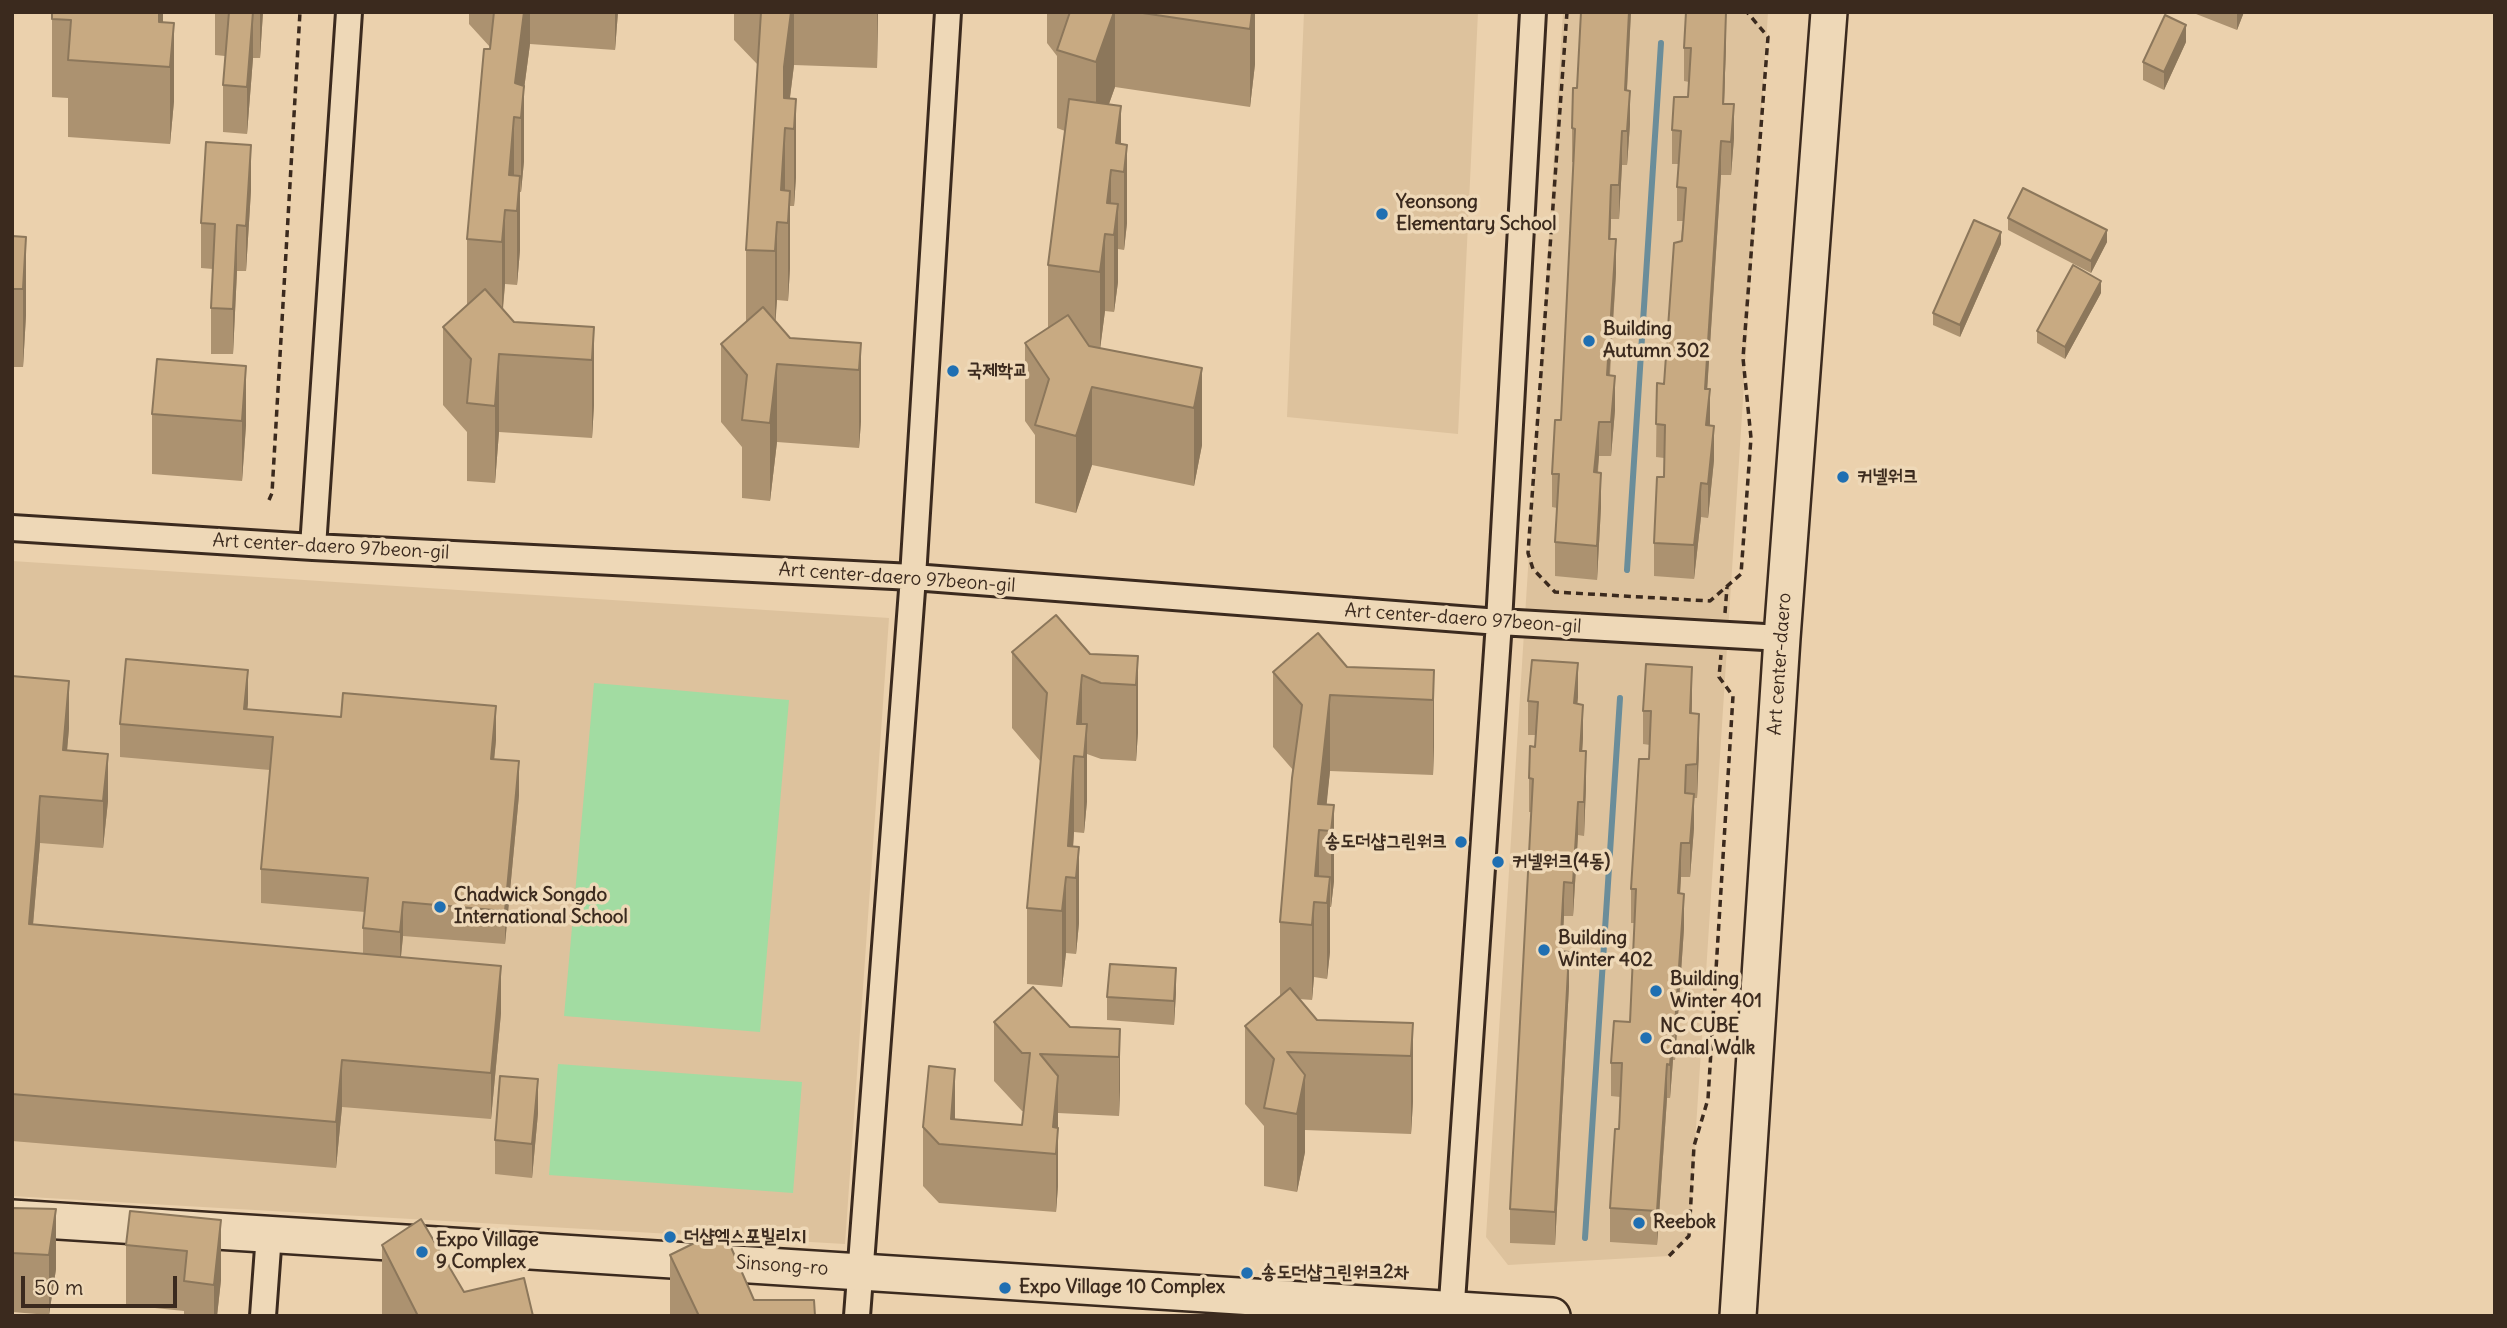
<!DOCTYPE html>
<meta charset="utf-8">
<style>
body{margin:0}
#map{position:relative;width:2507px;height:1328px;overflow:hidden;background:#ebd1ad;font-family:Delius,sans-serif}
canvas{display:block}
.frame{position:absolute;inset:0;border:14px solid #3b2a1e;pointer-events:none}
.scale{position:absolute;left:21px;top:1276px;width:156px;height:32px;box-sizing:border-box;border:4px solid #3b2a1e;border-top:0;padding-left:9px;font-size:21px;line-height:24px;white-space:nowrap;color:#3b2a1e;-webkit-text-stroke:5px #eed8b7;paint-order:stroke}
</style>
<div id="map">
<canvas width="2507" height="1328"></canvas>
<div class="frame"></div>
<div class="scale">50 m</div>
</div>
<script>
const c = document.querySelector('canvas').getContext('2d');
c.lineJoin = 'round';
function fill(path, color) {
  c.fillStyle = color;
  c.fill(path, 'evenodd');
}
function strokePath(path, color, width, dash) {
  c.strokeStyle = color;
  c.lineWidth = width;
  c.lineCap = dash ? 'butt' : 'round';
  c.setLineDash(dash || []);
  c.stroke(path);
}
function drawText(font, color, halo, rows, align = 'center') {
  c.font = font + ' Delius,"Poor Story",sans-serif';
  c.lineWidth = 7;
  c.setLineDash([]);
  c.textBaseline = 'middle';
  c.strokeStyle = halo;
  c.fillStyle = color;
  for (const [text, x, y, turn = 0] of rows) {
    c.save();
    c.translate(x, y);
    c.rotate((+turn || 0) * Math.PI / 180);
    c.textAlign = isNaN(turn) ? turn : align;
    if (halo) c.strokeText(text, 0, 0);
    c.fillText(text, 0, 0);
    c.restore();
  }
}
fill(new Path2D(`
 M1304 12H1478L1458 434 1287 417Z
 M1563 12H1768L1689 1236 1669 1256 1508 1265 1486 1237Z
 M12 561 889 618 845 1244 12 1196Z`), '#ddc29d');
fill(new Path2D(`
 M594 683 789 700 760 1032 564 1016Z
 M558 1064 802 1082 793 1193 549 1175Z`), '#a2dca2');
strokePath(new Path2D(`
 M1627 570 1661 43
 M1585 1238 1620 698`), '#6a8d9a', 6);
const street = new Path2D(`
 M12 528 313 547 913 577 1499 622 1782 638
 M313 547 349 12
 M263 1316 269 1234
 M857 1316 913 577 948 12
 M1451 1316 1499 622 1533 12`);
const secondary = new Path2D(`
 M12 1218 1552 1316
 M1738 1316 1782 638 1829 12`);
strokePath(street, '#3b2a1e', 30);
strokePath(secondary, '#3b2a1e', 40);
strokePath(new Path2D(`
 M1567 12 1528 553 1533 569 1555 592 1710 601 1741 574 1751 438 1743 358 1768 37 1747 12
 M269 500 272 493 300 12
 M1725 613 1727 587
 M1669 1256 1689 1236 1694 1146 1708 1099 1733 696 1719 677 1721 655`), '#3b2a1e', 3.5, [7, 5]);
strokePath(street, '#eed8b7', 24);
strokePath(secondary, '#eed8b7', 35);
fill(new Path2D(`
 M163 12V22L174 23V101L170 144 68 137V98L52 97V19Z
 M215 12H263L260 58H253L247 134 223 132V85L225 56 215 55Z
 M469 12H618L615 50 530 44 524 89V161L521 192H520V250L517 285 505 284 503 310 514 322 594 327V405L592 438 499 432 495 483 467 481V432L443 405V327L467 305V239L490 47 469 24Z
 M734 12H878L877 68 794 65 790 98 796 99V177L794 206H790V268L788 301 777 300 775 321 790 338 861 343V421L859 448 777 442 770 501 742 498V447L721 422V344L746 322V250L758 65 734 40Z
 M1047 12H1255V64L1250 107 1115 87 1109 104 1121 144 1127 145V223L1124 250 1118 249V282L1114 312 1105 311 1100 348 1202 368V445L1194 486 1092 465 1076 513 1035 503V435L1025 421V343L1048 329V265L1065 131 1057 128V56L1047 43Z
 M1631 12 1627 90 1630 124 1627 165H1622L1619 219H1611L1610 239 1616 273 1610 376 1615 410 1611 456H1599L1598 473 1601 507 1597 580 1555 576V542L1557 508 1552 507V474L1561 420 1574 162H1572V128Z
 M2191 12H2244L2237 30Z
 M1726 41 1724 104 1734 138 1731 175H1721L1707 389 1710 426 1714 460 1708 518 1701 517 1694 579 1654 576V543L1664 477V458L1656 457 1657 383 1664 384 1683 221H1677V187L1679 164H1672V130L1688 97 1689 82 1684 81V48Z
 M2186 42 2164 90 2143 80V62Z
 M12 190 13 236 26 237V315L23 367H12Z
 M251 190 246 271H237L233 354H211V308L213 269 201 268V223Z
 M2008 218 2107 242 2091 273 2008 230Z
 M2001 244 1960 337 1933 325V313Z
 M2101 293 2065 359 2037 343V331Z
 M246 366V425L242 481 152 474V414Z
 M1012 652 1138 656V732L1136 761 1101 759 1087 754V801L1084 833 1074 832 1073 847H1079V923L1076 954 1066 953 1062 987 1027 984V908L1041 762 1012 728Z
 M1347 667 1434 670V746L1433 775 1330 771 1326 805H1334V881L1331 907H1330V952L1327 979 1314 977 1312 1000 1299 999 1317 1020 1413 1023V1101L1411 1134 1305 1130V1152L1297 1192 1264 1186V1126L1245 1104V1026L1280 996V922L1293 770 1273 747V672Z
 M12 676 69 728 67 750 108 801 103 848 40 843 33 924 363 954V928L365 912 261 903V869L270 770 120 757V724L248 703 247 709 496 740 494 759 519 795 505 944 403 936 401 957 501 1013 491 1119 342 1107 336 1168 12 1141Z
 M1578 697 1577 704 1583 738 1582 751 1586 785 1584 836 1578 835 1573 916H1564L1562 951 1569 986 1555 1245 1510 1243V1209L1532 812H1529V778L1535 747 1536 735H1528V701Z
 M1692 701V713L1699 748 1697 798H1694V828L1690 877H1681L1680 893 1684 928 1675 1060H1673L1670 1098H1667L1657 1245 1610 1242V1208L1619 1129 1620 1097 1611 1096V1063L1630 1022 1635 923H1631V889L1649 759 1650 745 1643 744V711Z
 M1176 992 1174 1025 1107 1020V997Z
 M994 1022 1120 1029V1088L1119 1116 1058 1113V1186L1056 1212 939 1203 923 1186V1127L955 1119 1022 1125 1024 1111H1022L994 1081Z
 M538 1113 532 1178 495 1174V1140Z
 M12 1208 56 1209V1269L49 1315 12 1312Z
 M221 1220V1280L217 1316H184V1311L126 1305V1245Z
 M382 1245 464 1292 533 1316H382Z
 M670 1255 754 1300 815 1316H670Z`), '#ac9270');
fill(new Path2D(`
 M159 12H163V49L159 22Z
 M253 12V58L247 134V87Z
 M260 12H263L260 58Z
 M524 12H530V44L524 89V161L521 192V118L515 83Z
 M615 12H618L615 50Z
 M791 12H794V65L786 128H785V206L781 190 784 67Z
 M877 12H878L877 68Z
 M1114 12H1115V87L1096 140V62Z
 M1252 12H1255V64L1250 107V29Z
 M1629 12H1631L1625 124V90Z
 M1726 12V41L1723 137V104Z
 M2237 12H2244L2237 30Z
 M174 23V101L170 144V67Z
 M2186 25V42L2164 90V72Z
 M1630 91V124L1627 165V131Z
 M796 99V177L794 206V129Z
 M1734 104V138L1731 175V142Z
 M1121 106V171L1116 143Z
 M514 117V192L509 175Z
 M1622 131V165L1619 219V185Z
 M1721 141V175L1705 423V389Z
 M251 145V190L246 271V226Z
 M1127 145V223L1124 250V172Z
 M1111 170V234L1107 203Z
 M520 176V250L517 285V211Z
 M1611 185V219L1609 272V239Z
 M13 190V268L12 279V201Z
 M790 191V268L788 301V223Z
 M1118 204V282L1114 312V235Z
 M505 210V284L502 316V242Z
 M777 222V300L775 329V251Z
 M237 225V271L233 354V309Z
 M2107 230V242L2091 273V261Z
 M2001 232V244L1960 337V325Z
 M1105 234V311L1100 350V272Z
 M26 237V315L23 367V289Z
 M1616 239V273L1607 409V375Z
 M2101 281V293L2065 359V347Z
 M594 327V405L592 438V360Z
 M861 343V421L859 448V370Z
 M499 354V432L495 483V406Z
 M777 364V442L770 501V423Z
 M246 366V425L242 481V421Z
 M1202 368V445L1194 486V408Z
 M1615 376V410L1611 456V422Z
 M1092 387V465L1076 513V436Z
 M1710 389V423L1706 459V425Z
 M1599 422V456L1594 506V472Z
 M1714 426V460L1708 518V484Z
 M1601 473V507L1597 580V546Z
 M1701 483V517L1694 579V545Z
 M1138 656V732L1136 761V685Z
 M1578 663V697L1574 737V703Z
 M1692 667V701L1690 747V713Z
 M248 670V703L245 734 244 709Z
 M1434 670V746L1433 775V700Z
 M1082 675V751L1077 724Z
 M69 681V728L63 797V750Z
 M1330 695V771L1324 831 1319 830V903L1315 876 1318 804Z
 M1583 705V738L1580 785V751Z
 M496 706V740L491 792V759Z
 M1699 714V748L1697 798V764Z
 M1087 724V801L1084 833V757Z
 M1586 751V785L1584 836V802Z
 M108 754V801L103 848V801Z
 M1074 756V832L1071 877 1068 846Z
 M519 761V795L505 944V911Z
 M1694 794V828L1690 877V843Z
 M40 796V843L29 971V924Z
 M1578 802V835L1573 916V883Z
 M1334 805V881L1331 907V831Z
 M1681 843V877L1678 927V893Z
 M1079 847V923L1076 954V878Z
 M1066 877V953L1062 987V911Z
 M1330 877V952L1327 979V903Z
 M1564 882V916L1560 985V951Z
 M1684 894V928L1675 1060V1026Z
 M403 902V936L400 965V932Z
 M1314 902V977L1312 1000V925Z
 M1569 952V986L1555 1245V1212Z
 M501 966V1013L491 1119V1073Z
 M1176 968V992L1174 1025V1001Z
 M1413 1023V1101L1411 1134V1056Z
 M1673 1027V1060L1670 1098V1065Z
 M1120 1029V1088L1119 1116V1057Z
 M342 1060V1107L336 1168V1122Z
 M1667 1064V1098L1657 1245V1211Z
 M955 1069V1127L951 1119Z
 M1305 1075V1152L1297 1192V1114Z
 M1058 1076V1186L1056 1212V1154L1053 1127Z
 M538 1079V1113L532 1178V1144Z
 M56 1209V1269L49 1315V1255Z
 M221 1220V1280L217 1316H214V1285Z`), '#8c775b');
const building = new Path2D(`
 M52 12H159V22L174 23 170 67 68 60 71 20 52 19Z
 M229 12H253L247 87 223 85Z
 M494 12H524L515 83 524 86 521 118 514 117 509 175 520 176 517 211 505 210 502 242 467 239 484 49H490Z
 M761 12H791L784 67V98L796 99 794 129 785 128 781 190 790 191 788 223 777 222 775 251 746 250Z
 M1070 12H1114L1096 62 1057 50Z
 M1136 12H1252L1250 29Z
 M1581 12H1629L1625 90 1630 91 1627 131H1622L1619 185H1611L1609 239H1616L1607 375 1615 376 1611 422H1599L1594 472 1601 473 1597 546 1555 542 1559 474H1552L1555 420H1561L1575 129 1572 128 1573 88H1577Z
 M1686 12H1726L1723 104H1734L1731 142 1721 141 1705 389H1710L1706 425 1714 426 1708 484 1701 483 1694 545 1654 543 1657 477H1664L1665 425 1656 424 1657 383 1664 384 1674 243 1682 241 1686 188 1677 187 1681 131 1672 130 1674 97H1688L1691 48H1684Z
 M2165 15 2186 25 2164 72 2143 62Z
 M1069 99 1121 106 1116 143 1127 145 1124 172 1111 170 1107 203 1118 204 1114 235 1105 234 1100 272 1048 265Z
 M206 142 251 145 246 226 237 225 233 309 211 308 215 224 201 223Z
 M2023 188 2107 230 2091 261 2008 218Z
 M1974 220 2001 232 1960 325 1933 313Z
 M12 236 26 237 23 289H12Z
 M2073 265 2101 281 2065 347 2037 331Z
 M485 289 514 322 594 327 592 360 499 354 495 406 467 403 471 359 443 327Z
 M763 307 790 338 861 343 859 370 777 364 770 423 742 420 747 375 721 344Z
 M1068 315 1089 346 1202 368 1194 408 1092 387 1076 436 1035 425 1049 379 1025 343Z
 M157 359 246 366 242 421 152 414Z
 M1056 615 1090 654 1138 656 1136 685 1101 683 1082 675 1077 724H1087L1084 757 1074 756 1068 846 1079 847 1076 878 1066 877 1062 911 1027 908 1047 693 1012 652Z
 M1318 633 1347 667 1434 670 1433 700 1330 695 1318 804 1334 805 1331 831 1319 830 1315 876 1330 877 1327 903 1314 902 1312 925 1280 922 1292 778 1302 705 1273 672Z
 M126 659 248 670 244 709 341 717 343 693 496 706 491 759 519 761 505 911 403 902 400 932 363 928 368 878 261 869 273 737 120 724Z
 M1532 660 1578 663 1574 703 1583 705 1580 751H1586L1584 802H1578L1573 883 1564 882 1560 951 1569 952 1555 1212 1510 1209 1533 779 1529 778 1530 746 1535 747 1538 702 1528 701Z
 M1646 664 1692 667 1690 713 1699 714 1697 764 1686 765 1685 793 1694 794 1690 843H1681L1678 893 1684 894 1675 1026 1673 1027 1670 1065 1667 1064 1657 1211 1610 1208 1615 1129H1619L1622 1063H1611L1614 1021 1630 1022 1636 889H1631L1639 759H1649L1651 711H1643Z
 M12 676 69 681 63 750 108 754 103 801 40 796 29 924 501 966 491 1073 342 1060 336 1122 12 1094Z
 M1110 964 1176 968 1174 1001 1107 997Z
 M1033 987 1070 1027 1120 1029 1119 1057 1040 1054 1058 1076 1053 1127 1058 1128 1056 1154 939 1144 923 1127 929 1066 955 1069 951 1119 1022 1125 1030 1053H1022L994 1022Z
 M1290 988 1317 1020 1413 1023 1411 1056 1287 1052 1305 1075 1297 1114 1264 1108 1274 1059 1245 1026Z
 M500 1076 538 1079 532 1144 495 1140Z
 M12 1208 56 1209 49 1255 12 1253Z
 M130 1211 221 1220 214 1285 184 1281 187 1251 126 1245Z
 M421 1219 464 1292 524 1278 533 1316H418L382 1245Z
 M723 1229 754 1300H814L815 1316H699L670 1255Z`);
fill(building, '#c8aa82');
strokePath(building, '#8c775b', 2);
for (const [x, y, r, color] of [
 [1382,214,7,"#1f6fb2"],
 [1589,341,7,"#1f6fb2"],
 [953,371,7,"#1f6fb2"],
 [1843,477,7,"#1f6fb2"],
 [1461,842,7,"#1f6fb2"],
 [1498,862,7,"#1f6fb2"],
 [440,907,7,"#1f6fb2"],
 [1544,950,7,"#1f6fb2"],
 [1656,991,7,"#1f6fb2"],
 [1646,1038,7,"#1f6fb2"],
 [1639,1223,7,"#1f6fb2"],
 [670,1237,7,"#1f6fb2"],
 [422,1252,7,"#1f6fb2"],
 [1247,1273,7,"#1f6fb2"],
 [1005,1288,7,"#1f6fb2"]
]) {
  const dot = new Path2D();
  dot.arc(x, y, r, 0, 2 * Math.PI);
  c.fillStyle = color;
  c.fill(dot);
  strokePath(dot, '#eed8b7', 2.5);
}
drawText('bold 19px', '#3b2a1e', '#eed8b7', [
 ["Yeonsong",1396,203],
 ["Elementary School",1396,225],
 ["Building",1603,330],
 ["Autumn 302",1603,352],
 ["국제학교",967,371],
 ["커넬워크",1857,477],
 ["송도더샵그린워크",1447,842,"right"],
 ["커넬워크(4동)",1512,862],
 ["Chadwick Songdo",454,896],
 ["International School",454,918],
 ["Building",1558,939],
 ["Winter 402",1558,961],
 ["Building",1670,980],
 ["Winter 401",1670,1002],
 ["NC CUBE",1660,1027],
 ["Canal Walk",1660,1049],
 ["Reebok",1653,1223],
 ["더샵엑스포빌리지",684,1237],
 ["Expo Village",436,1241],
 ["9 Complex",436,1263],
 ["송도더샵그린워크2차",1261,1273],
 ["Expo Village 10 Complex",1019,1288]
], 'left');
drawText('19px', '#3b2a1e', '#eed8b7', [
 ["Art center-daero 97beon-gil",331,547,3],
 ["Art center-daero 97beon-gil",897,578,4],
 ["Art center-daero 97beon-gil",1463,619,4],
 ["Art center-daero",1780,664,-86],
 ["Sinsong-ro",782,1266,4]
]);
</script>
